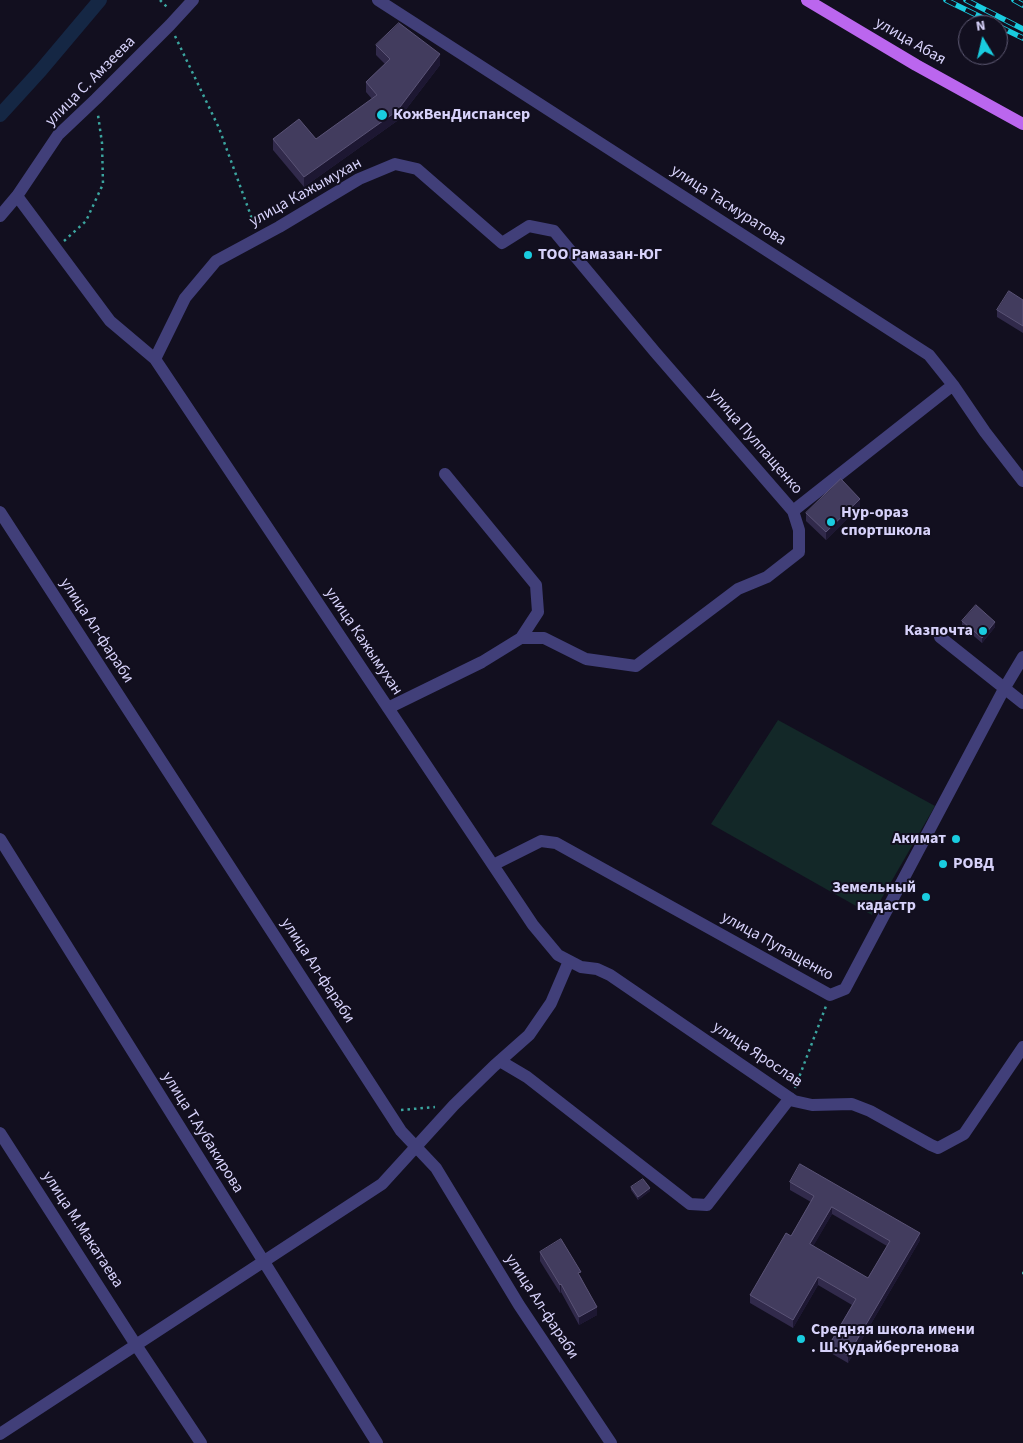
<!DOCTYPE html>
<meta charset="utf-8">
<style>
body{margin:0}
#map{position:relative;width:1023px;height:1443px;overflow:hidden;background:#120f1f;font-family:"Source Sans 3",sans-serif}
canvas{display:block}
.north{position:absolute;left:958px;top:15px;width:50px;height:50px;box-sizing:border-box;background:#120f1f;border:1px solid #615d77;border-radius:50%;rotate:351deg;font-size:14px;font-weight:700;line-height:20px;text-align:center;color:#d7d2fa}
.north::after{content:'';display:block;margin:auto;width:18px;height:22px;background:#19ccdf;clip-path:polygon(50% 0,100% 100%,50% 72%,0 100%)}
</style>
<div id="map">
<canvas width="1023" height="1443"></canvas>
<div class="north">N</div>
</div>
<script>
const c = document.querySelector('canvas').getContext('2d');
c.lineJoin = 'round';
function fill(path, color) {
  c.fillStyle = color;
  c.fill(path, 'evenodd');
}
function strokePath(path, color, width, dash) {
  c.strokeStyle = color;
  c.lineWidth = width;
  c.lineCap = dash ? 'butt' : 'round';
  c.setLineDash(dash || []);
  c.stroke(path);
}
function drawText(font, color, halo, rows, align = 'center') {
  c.font = font + ' "Source Sans 3",sans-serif';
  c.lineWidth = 4;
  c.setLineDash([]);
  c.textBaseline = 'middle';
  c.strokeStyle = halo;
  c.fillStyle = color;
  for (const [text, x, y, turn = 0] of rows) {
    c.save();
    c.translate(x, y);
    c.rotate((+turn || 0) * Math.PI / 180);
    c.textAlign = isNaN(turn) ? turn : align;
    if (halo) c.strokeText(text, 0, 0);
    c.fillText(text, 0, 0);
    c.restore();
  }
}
fill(new Path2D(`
 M778 720 935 806 872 915 711 824Z`), '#132828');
strokePath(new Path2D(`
 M0 115 41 70 100 0`), '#152744', 14);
strokePath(new Path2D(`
 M160 0 169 9
 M175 36 219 128 255 227
 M64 241 86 221 103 184 102 143 98 115
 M795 1088 826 1006
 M401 1110 435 1107
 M1022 1273H1023`), '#3ba59f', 2.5, [2.5, 4]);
strokePath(new Path2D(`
 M378 0 929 355 953 385 985 432 1023 481
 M17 196 110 321 155 359 523 910 533 925 558 955 581 967 597 969 610 975 794 1101 812 1105 852 1104 870 1111 931 1145 938 1148 964 1134 1023 1047
 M0 216 17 196 58 135 96 99 170 25 193 0
 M155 359 185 298 216 261 279 227 359 179 395 164 417 169 502 243 529 226 554 231 655 352 793 511 799 530V552L767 577 738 589 636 666 586 659 544 638H521L482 662 388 708
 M445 474 536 585 538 612 521 638
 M793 511 953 385
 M0 512 401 1131 436 1168 519 1305 611 1443
 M940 637 1023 703
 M0 839 377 1443
 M493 865 541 841 556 843 830 995 845 989 1004 689 1023 657
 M500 1061 527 1077 690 1204 707 1205 790 1098
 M0 1133 136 1345 201 1443
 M0 1434 382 1184 454 1105 494 1066 529 1035 551 1003 569 961`), '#413f79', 12);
strokePath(new Path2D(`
 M807 0 916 65 1023 124`), '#b6e', 12);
const rail = new Path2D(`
 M946 0 997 25
 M966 0 1023 29
 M1014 0 1023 5
 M998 26 1023 38`);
strokePath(rail, '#19ccdf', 5.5);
strokePath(rail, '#120f1f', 4, [11]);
fill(new Path2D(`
 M376 45 440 65 397 121 304 187 273 150V139H316L372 99 366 92V82L385 64 376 55Z
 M1023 300V333L997 317V310Z
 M860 506 826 540 806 521V513Z
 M962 621 995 627 982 643 962 626Z
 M790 1182 920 1240 848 1363 829 1352V1345L852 1305 818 1285 793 1328 750 1303V1295L791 1236 811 1202 790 1190ZM832 1214 887 1246 868 1278 813 1246Z
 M631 1187 650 1191 638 1200 631 1190Z
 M540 1252 581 1277 597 1315 579 1325 561 1292 560 1293 540 1261Z`), '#312a4b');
fill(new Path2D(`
 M440 54V65L397 121 304 187V177Z
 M860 499V506L826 540V532Z
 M995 622V627L982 643V638Z
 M650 1188V1191L638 1200V1197Z
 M832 1207V1214L810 1252V1244Z
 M920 1233V1240L848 1363V1355Z
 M818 1277V1285L793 1328V1320Z
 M561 1284V1292L560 1293V1285Z
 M597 1307V1315L579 1325V1317Z`), '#1d1732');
const building = new Path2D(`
 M399 23 440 54 397 111 304 177 273 139 299 119 316 139 377 95 366 82 390 59 376 45Z
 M1009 291 1023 300V326L997 310Z
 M841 479 860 499 826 532 806 513Z
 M976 605 995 622 982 638 962 621Z
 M800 1164 920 1233 848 1355 829 1345 856 1299 818 1277 793 1320 750 1295 786 1233 791 1236 814 1196 790 1182ZM832 1207 890 1241 868 1278 810 1244Z
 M643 1179 650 1188 638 1197 631 1187Z
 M561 1239 581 1272 578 1273 597 1307 579 1317 561 1284 560 1285 540 1252Z`);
fill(building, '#423c5e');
strokePath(building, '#5a5376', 1);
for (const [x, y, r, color] of [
 [382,115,6,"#19ccdf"],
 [528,255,5,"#19ccdf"],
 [831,522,5,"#19ccdf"],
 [983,631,5,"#19ccdf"],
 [956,839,5,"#19ccdf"],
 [943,864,5,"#19ccdf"],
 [926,897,5,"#19ccdf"],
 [801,1339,5,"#19ccdf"]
]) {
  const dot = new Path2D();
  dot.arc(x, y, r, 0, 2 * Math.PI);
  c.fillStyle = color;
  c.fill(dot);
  strokePath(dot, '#120f1f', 2);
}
drawText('16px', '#d7d2fa', '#120f1f', [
 ["улица Абая",910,42,30],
 ["улица С. Амзеева",91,82,-45],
 ["улица Кажымухан",306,193,-29],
 ["улица Тасмуратова",728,206,33],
 ["улица Пулпащенко",755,442,49],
 ["улица Ал-фараби",96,631,57],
 ["улица Кажымухан",363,642,56],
 ["улица Пупащенко",777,947,29],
 ["улица Ал-фараби",317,971,57],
 ["улица Ярослав",757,1055,34],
 ["улица Т.Аубакирова",202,1133,58],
 ["улица М.Макатаева",82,1230,57],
 ["улица Ал-фараби",541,1307,57]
]);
drawText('bold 16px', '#d7d2fa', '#120f1f', [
 ["КожВенДиспансер",393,115],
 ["ТОО Рамазан-ЮГ",538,255],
 ["Нур-ораз",841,513],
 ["спортшкола",841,531],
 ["Казпочта",973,631,"right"],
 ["Акимат",946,839,"right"],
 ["РОВД",953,864],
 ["Земельный",916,888,"right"],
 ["кадастр",916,906,"right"],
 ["Средняя школа имени",811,1330],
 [". Ш.Кудайбергенова",811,1348]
], 'left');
</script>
